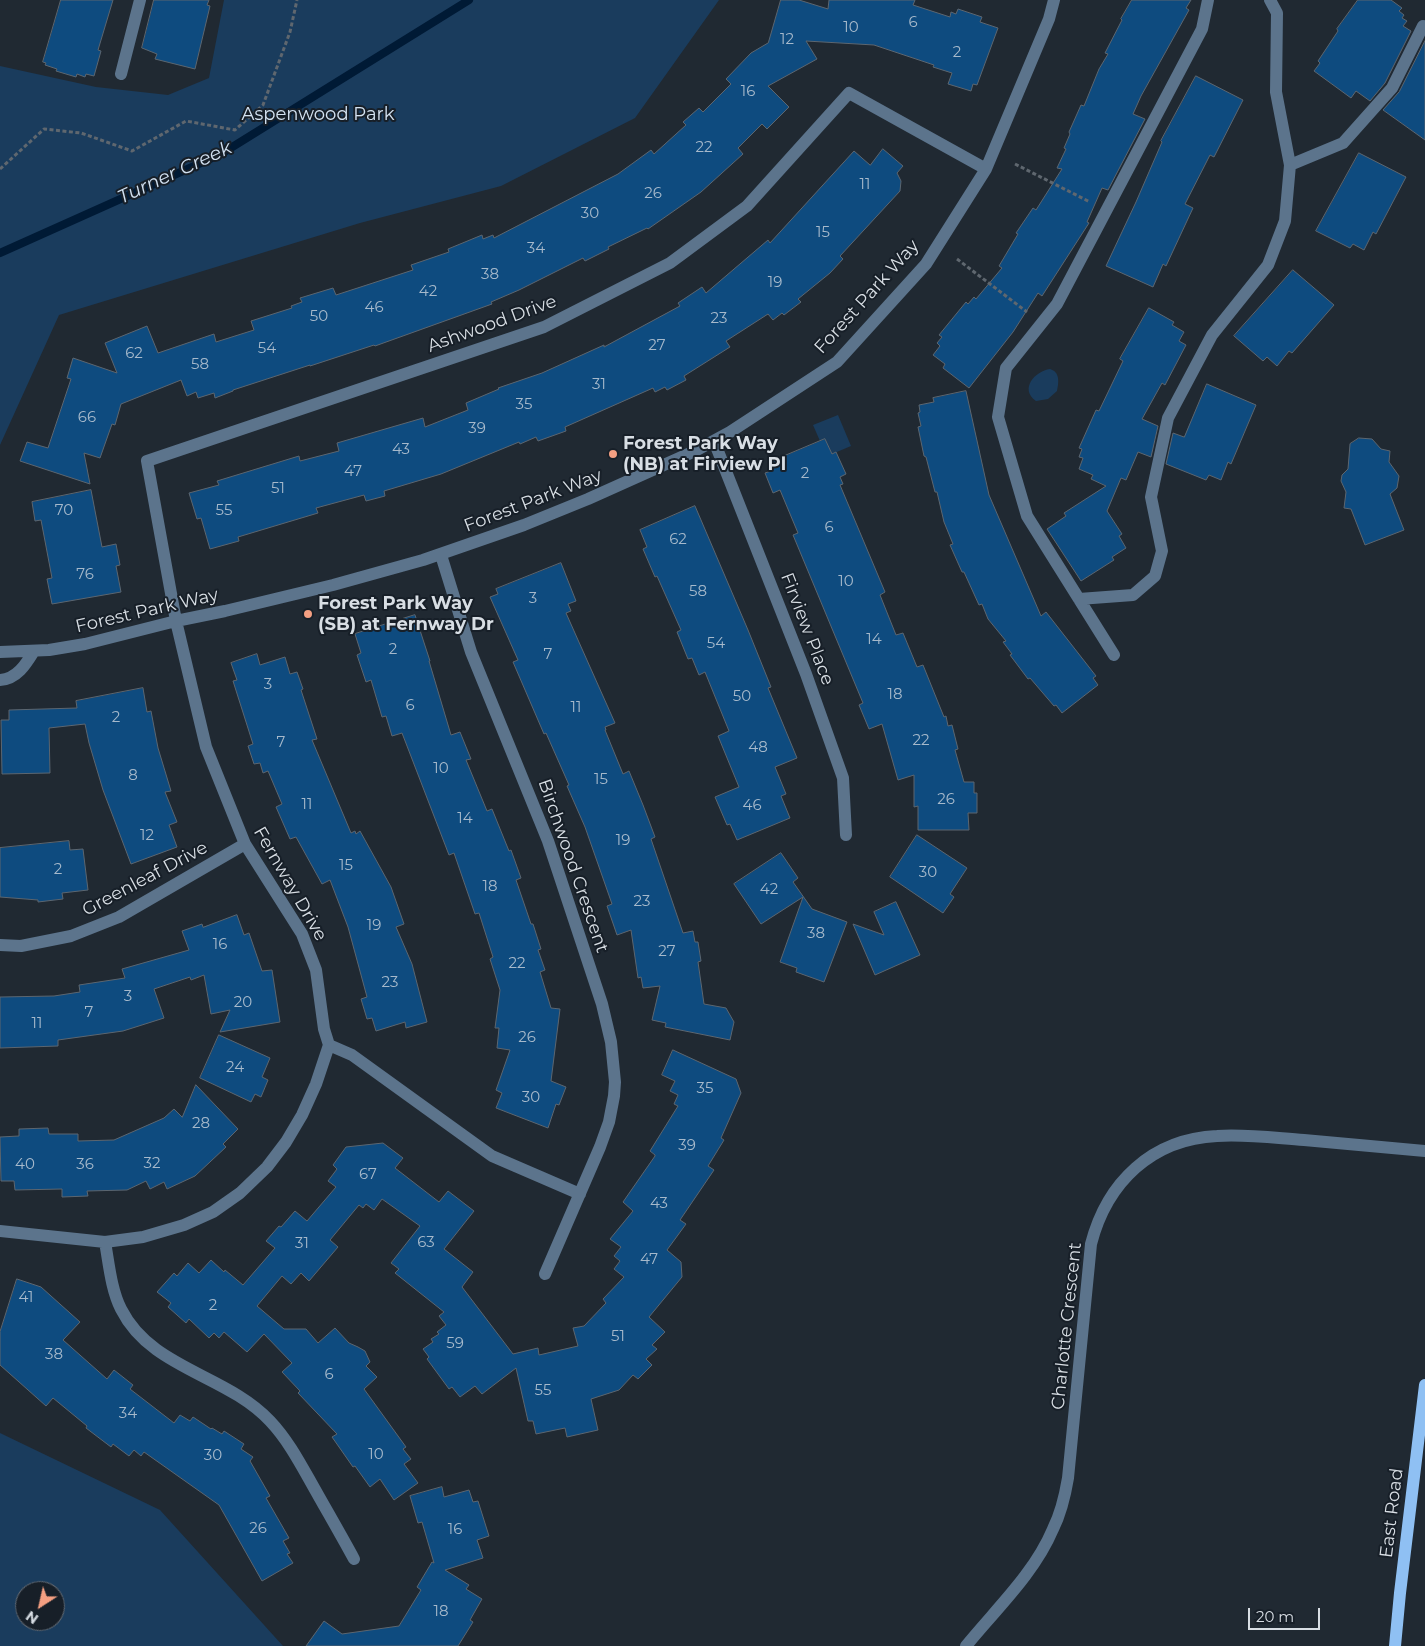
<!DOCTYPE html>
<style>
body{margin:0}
#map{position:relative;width:1425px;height:1646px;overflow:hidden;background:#202932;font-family:Montserrat,sans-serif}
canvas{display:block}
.north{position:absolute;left:15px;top:1581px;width:50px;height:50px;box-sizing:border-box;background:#171f28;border:1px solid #646b73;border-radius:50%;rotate:215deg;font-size:14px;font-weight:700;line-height:20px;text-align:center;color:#d8dee4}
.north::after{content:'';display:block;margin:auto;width:18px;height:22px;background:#f39f82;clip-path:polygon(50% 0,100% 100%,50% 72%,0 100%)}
.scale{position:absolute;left:1248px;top:1608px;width:72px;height:22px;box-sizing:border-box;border:2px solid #d8dee4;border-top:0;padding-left:6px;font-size:15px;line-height:18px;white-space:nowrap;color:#d8dee4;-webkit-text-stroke:4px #171f28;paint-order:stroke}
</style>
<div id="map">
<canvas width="1425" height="1646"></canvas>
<div class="north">N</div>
<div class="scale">20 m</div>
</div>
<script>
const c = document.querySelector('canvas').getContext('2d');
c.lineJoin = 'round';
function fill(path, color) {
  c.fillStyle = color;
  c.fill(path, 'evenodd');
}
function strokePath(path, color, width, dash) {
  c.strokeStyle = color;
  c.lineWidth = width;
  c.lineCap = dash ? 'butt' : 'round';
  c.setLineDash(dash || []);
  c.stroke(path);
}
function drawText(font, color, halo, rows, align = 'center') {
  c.font = font + ' Montserrat,sans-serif';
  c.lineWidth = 4;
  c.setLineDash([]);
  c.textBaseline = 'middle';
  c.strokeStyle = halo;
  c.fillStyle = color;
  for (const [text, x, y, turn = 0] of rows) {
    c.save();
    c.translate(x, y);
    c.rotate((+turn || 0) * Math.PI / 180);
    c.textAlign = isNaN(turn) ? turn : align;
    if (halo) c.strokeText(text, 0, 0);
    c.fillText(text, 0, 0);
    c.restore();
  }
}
fill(new Path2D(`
 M224 0H719L635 118 501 186 360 223 59 315 0 445V66L96 87 168 95 209 78Z
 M1050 369C1060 372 1059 382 1057 391L1048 399 1036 401C1019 389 1035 371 1050 369Z
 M838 415 851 446 832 454 825 439 820 441 813 425Z
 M0 1433 160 1510 283 1646H0ZM25 1591H55V1621H25Z`), '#1a3c5d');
strokePath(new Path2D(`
 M0 253 221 154 469 0`), '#001a35', 8);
const building = new Path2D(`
 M61 0H113L98 50 101 51 94 76 86 74 85 77 77 74 76 77 56 71 57 69 45 65 46 63 43 62Z
 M154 0H209L207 5 210 6 195 69 155 59 157 54 142 48Z
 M781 0H799L828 9 829 0H915L913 5 950 17 951 12 956 14 958 9 982 17 980 22 998 28 977 85 973 84 971 91 948 84 952 73 933 67 934 65 874 45 806 41 817 59 768 86 789 107 767 129 762 124 738 148 743 154 701 192 648 229 647 228 608 247 609 249 585 261 583 258 519 290 491 302 492 304 375 346 374 345 310 366V365L233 390V391L215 398 214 393 198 398 196 392 187 396 181 380 121 404 115 425 112 424 100 458 84 453 90 484 20 461 27 442 48 448 71 379 67 378 73 358 117 373 105 343 147 326 158 353 214 334 216 342 254 330 251 321 292 308 291 306 302 302 300 298 333 288 336 295 413 270 411 265 449 252 448 249 482 235 483 239 493 235 494 238 618 174 651 150 654 154 686 125 683 122 699 108 703 112 731 84 726 79 751 53 768 43Z
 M1132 0H1191L1186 8 1189 10 1141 96 1133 114 1145 119 1108 190 1102 188 1087 222 1089 223 1042 296 1038 293 1013 332 969 388 943 368 945 364 933 355 940 346 937 343 942 337 939 335 966 302 968 304 974 297 976 299 1002 268 999 266 1018 234 1016 233 1033 208 1036 210 1062 169 1057 168 1066 149 1064 148 1070 134 1069 132 1081 105 1084 106 1099 69 1108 54 1105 53 1122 20 1121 19Z
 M1358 0H1391L1402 8 1399 11 1404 15 1402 18 1407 21 1403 26 1411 31 1385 83 1370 101 1356 91 1351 98 1314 71 1320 63 1318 61 1338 31 1337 29Z
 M1425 41V140L1383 110 1399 92Z
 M1196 76 1243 100 1214 157 1210 155 1185 204 1193 208 1166 266 1163 264 1153 287 1106 266 1136 202 1162 142 1161 141Z
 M883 149 903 166 897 173 901 181 900 191 840 256 843 259 830 273 798 299 801 302 784 315 782 313 773 320 768 314 726 341 730 347 684 376 686 380 667 390 665 387 655 392 653 388 565 427 566 431 538 441 536 437 520 444 519 442 441 474 384 491 385 496 366 501 364 495 316 508 318 513 238 537 239 541 210 549 201 518 197 519 189 493 219 485 217 481 299 456 300 461 339 451 337 443 423 418 425 427 468 410 466 403 499 389 498 388 542 373 604 345V347L680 306 678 303 702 287 706 293 768 240 770 243 854 151 870 165Z
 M1359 153 1406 177 1376 234 1373 232 1364 250 1353 244 1350 248 1316 231Z
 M1293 270 1334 305 1292 353 1289 351 1277 366 1267 357 1263 361 1234 336Z
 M1149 308 1174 322 1172 325 1184 332 1179 341 1186 345 1165 385 1162 383 1142 419 1158 426 1151 457 1138 452 1126 480 1121 478 1107 511 1122 534 1119 536 1126 548 1112 557 1114 560 1081 581 1047 529 1066 516 1064 513 1106 486 1091 479 1093 475 1079 469 1083 458 1079 457 1082 449 1079 448 1096 410 1099 411 1123 361 1120 359Z
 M1207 384 1256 405 1231 464 1228 462 1221 480 1209 475 1206 480 1166 464 1173 433 1184 437Z
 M966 391 989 495 1041 616 1046 612 1096 676 1093 678 1098 685 1062 713 1056 705 1054 706 1030 678 1028 679 1010 655 1012 654 1003 642 1006 641 988 619 982 604 979 605 964 572H962L950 545 953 544 944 522 937 492H935L926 457 924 456 918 427 921 426 918 413 920 412 919 405 934 402 933 398Z
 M1359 438 1372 439 1381 449 1390 451 1389 462 1399 476 1397 488 1390 494 1404 530 1365 545 1351 509 1344 508 1346 492 1341 481 1342 475 1348 469 1350 444Z
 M825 439 832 454 836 452 846 474 840 477 843 484 840 485 885 592 880 595 896 635 903 633 917 667 923 665 944 717 946 716 948 726 952 725 958 749 955 750 964 782H974V793H977V813H968L969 830H918V806L914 807V775L898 780 882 724 869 729 859 705 863 703 793 535 798 533 780 490 773 493 765 473 771 471 768 463Z
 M91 490 102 547 116 544 120 565 116 566 121 592 52 604 47 579 52 578 41 520 35 521 32 502Z
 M695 506 748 630 771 687 768 688 797 758 775 767 786 794 781 796 790 818 737 840 730 824 727 825 715 797 739 787 718 736 729 731 705 672 699 675 692 658 688 659 677 632 681 630 657 576 655 577 643 549 647 547 640 530Z
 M561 563 576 601 568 604 571 611 566 613 615 723 605 727 606 730H605L623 774 629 771 643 805 655 837 651 839 683 933 693 931 695 942H698L701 961 698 962 704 1004 726 1008 734 1022 730 1040 665 1027 666 1023 652 1020 660 986 643 988 641 977 638 978 631 930 617 935 607 906 612 904 585 827 567 786 569 785 546 733 544 734 513 662 518 660 490 597 498 594 496 589Z
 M415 615 430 661H429L451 735 460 732 471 759 466 760 487 811 492 809 509 851 511 850 521 878 516 880 531 924H533L541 949 538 950 545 970 540 972 551 1008 560 1009 551 1081 566 1087 559 1105 556 1104 548 1128 496 1108 502 1093 496 1090 510 1050 497 1048 499 1028H495L500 990 490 959 493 957 479 913 475 914 454 853 449 855 402 733 392 736 386 716 382 717 371 680 366 682 357 655 361 653 355 634Z
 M257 654 260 665 285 657 290 674 297 672 303 689 301 690 317 739 312 740 351 833 355 831 356 834 360 831 391 887 404 924 396 927 412 964 427 1022 406 1028 405 1022 376 1031 372 1018 367 1019 361 999 367 997 348 927 330 880 322 884 296 837 290 839 276 807 282 804 268 771 263 773 260 763 254 764 248 746 253 744 233 681 237 680 231 663Z
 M143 688 147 712 151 711 158 748 171 791 165 792 177 822 169 825 177 847 131 864 103 790 89 743 85 724 49 728 50 773 2 774 1 720H9V710L77 708 76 701Z
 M917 835 967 868 950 894 954 897 943 913 890 877Z
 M69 841 70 850 83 849 88 890 62 893 63 899 38 902V900L0 897V848Z
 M781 853 798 878 793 882 812 909 847 922 824 982 796 972 797 968 780 962 803 897 761 924 734 884Z
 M896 902 920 955 875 975 853 924 884 935 874 912Z
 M237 915 244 935 249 933 262 971 272 970 280 1022 220 1032 230 1010 211 1014 204 975 191 980 190 977 154 989 164 1018 123 1031 58 1040V1046L0 1048V997L54 996 80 992 79 985 125 978 122 969 189 950 182 931 202 924 203 927Z
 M219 1035 270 1058 262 1077 268 1080 261 1097 255 1094 251 1102 200 1078Z
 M673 1050 736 1079 741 1093 721 1138 724 1140 708 1166 714 1170 680 1220 686 1224 667 1250 681 1262 682 1277 649 1317 665 1332 652 1345 657 1349 646 1359 652 1365 638 1379 633 1375 619 1390 591 1399 598 1430 567 1437 565 1428 536 1434 533 1421H528L516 1368 482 1394 475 1386 460 1397 452 1387 449 1389 427 1359 429 1357 423 1349 433 1342 431 1339 439 1334 437 1332 446 1325 439 1316 444 1312 395 1273 399 1269 391 1263 420 1226 382 1199 374 1210 366 1204 363 1208 359 1205 330 1240 338 1247 309 1281 301 1273 291 1284 282 1276 257 1306 284 1329H306L318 1343 335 1328 349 1343 358 1347 365 1351 370 1362 366 1366 377 1377 364 1389 406 1447 403 1449 411 1459 404 1464 418 1483 394 1500 380 1479 370 1487 355 1466 353 1467 332 1437 337 1434 298 1393 300 1391 282 1372 292 1363 264 1334 247 1352 224 1332 219 1338 214 1333 209 1338 189 1319 186 1323 168 1307 171 1303 157 1292 174 1273 177 1276 188 1263 199 1273 211 1260 224 1272 225 1270 243 1285 275 1248 266 1241 279 1226 281 1227 295 1211 307 1221 336 1187 328 1181 337 1169 333 1165 346 1147 383 1143 403 1158 395 1168 439 1202 448 1191 474 1211 444 1249 473 1272 462 1287 513 1354 538 1348 539 1355 578 1346 573 1328 584 1326 606 1303 603 1299 624 1277 614 1269 620 1261 614 1256 621 1247 610 1239 633 1211 623 1202 655 1156V1155L650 1151 678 1106 674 1104 678 1095 670 1091 675 1081 662 1075Z
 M196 1085 238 1129 223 1144 226 1147 195 1176 167 1189 164 1182 150 1189 146 1181 127 1190 87 1191 88 1196 62 1197V1189L15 1190 14 1181H1L0 1137 19 1136V1129L48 1128 49 1134H78V1141L114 1140 164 1118 174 1109 182 1117Z
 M17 1279 41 1287 80 1322 63 1340 107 1379 114 1370 133 1385 130 1389 174 1423 180 1415 190 1421 193 1417 211 1429 212 1428 222 1434 224 1431 244 1444 241 1449 253 1457 250 1461 270 1496 266 1498 289 1538 283 1541 290 1553 287 1554 293 1563 262 1581 219 1505 144 1452 141 1456 134 1450 129 1456 113 1444 111 1447 86 1428 87 1426 53 1398 46 1406 0 1365V1332Z
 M442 1487 444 1497 469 1490 473 1502 478 1501 489 1536 477 1540 483 1558 445 1570 469 1585 466 1589 482 1599 470 1620 473 1622 458 1646H306L324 1621 342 1634 399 1626 421 1590 417 1587 432 1562 434 1563 422 1522 418 1523 410 1496Z`);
fill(building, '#0e4b7f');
strokePath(building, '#5c6670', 1);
strokePath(new Path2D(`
 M1015 164 1090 202
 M0 169 44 129 81 133 132 151 186 121 235 130 263 105 290 32 297 0
 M957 259 1027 312`), '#5f676f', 3, [4, 2.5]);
strokePath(new Path2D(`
 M121 74 140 0
 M1290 165 1343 143 1392 88 1423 26
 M714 441 806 674 843 778 846 835
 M441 555 471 652 548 841 602 1004 611 1042 615 1082 614 1096 609 1122 600 1147 545 1274
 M1079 599 1133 595 1155 576 1162 551 1151 497 1168 418 1212 335 1268 265 1285 221 1290 165 1276 92 1277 13 1270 0
 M0 652 49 650 85 644 176 621 225 611 333 585 423 560 524 525 588 499 695 451 730 432 837 362 926 264 986 169 1049 19 1054 0
 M1114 655 1027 516 998 417 1006 368 1057 304 1202 29 1208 0
 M0 680C17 679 26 664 34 651
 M0 945 21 946 71 936 119 917 245 844
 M329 1045 352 1055 492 1156 580 1194
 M0 1231 105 1242 143 1237 184 1225 213 1212 240 1193 267 1167 286 1142 302 1115 316 1084 329 1045 324 1029 316 970 302 934 245 844 206 747 176 621 147 461 544 327 670 263 747 206 849 93 986 169
 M105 1242C109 1264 111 1289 121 1309 151 1369 226 1374 270 1421 288 1440 300 1463 313 1486 327 1511 341 1535 354 1559
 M966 1646C996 1609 1034 1574 1053 1529 1061 1513 1065 1496 1068 1478L1091 1244C1107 1182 1152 1139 1217 1136 1246 1134 1275 1138 1304 1140 1344 1144 1385 1147 1425 1151`), '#5c748c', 12);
strokePath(new Path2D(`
 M1395 1646 1400 1593 1425 1385`), '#8fc0f3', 12);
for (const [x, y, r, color] of [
 [613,454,5,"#f39f82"],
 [308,614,5,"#f39f82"]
]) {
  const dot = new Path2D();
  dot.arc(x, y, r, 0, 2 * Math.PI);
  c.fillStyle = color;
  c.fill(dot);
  strokePath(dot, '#171f28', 2);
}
drawText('15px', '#a6b9cb', null, [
 ["6",913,23],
 ["10",851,28],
 ["12",787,40],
 ["2",957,53],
 ["16",748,92],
 ["22",704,148],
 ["11",865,185],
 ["26",653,194],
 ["30",590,214],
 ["15",823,233],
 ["34",536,249],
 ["38",490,275],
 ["19",775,283],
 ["42",428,292],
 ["46",374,308],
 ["50",319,317],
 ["23",719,319],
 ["27",657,346],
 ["54",267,349],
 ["62",134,354],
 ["58",200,365],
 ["31",599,385],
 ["35",524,405],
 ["66",87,418],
 ["39",477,429],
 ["43",401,450],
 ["47",353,472],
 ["2",805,474],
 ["51",278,489],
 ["70",64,511],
 ["55",224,511],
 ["6",829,528],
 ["62",678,540],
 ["76",85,575],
 ["10",846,582],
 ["58",698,592],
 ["3",533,599],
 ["14",874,640],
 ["54",716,644],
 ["2",393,650],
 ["7",548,655],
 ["3",268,685],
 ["18",895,695],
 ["50",742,697],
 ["6",410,706],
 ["11",576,708],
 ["2",116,718],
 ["22",921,741],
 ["7",281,743],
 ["48",758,748],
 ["10",441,769],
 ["8",133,776],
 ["15",601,780],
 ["26",946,800],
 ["11",307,805],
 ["46",752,806],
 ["14",465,819],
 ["12",147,836],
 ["19",623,841],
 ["15",346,866],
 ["2",58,870],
 ["30",928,873],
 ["18",490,887],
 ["42",769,890],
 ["23",642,902],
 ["19",374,926],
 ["38",816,934],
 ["16",220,945],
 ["27",667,952],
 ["22",517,964],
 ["23",390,983],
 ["3",128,997],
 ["20",243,1003],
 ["7",89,1013],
 ["11",37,1024],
 ["26",527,1038],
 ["24",235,1068],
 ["35",705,1089],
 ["30",531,1098],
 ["28",201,1124],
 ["39",687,1146],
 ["32",152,1164],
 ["40",25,1165],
 ["36",85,1165],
 ["67",368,1175],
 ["43",659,1204],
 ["63",426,1243],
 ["31",302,1244],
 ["47",649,1260],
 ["41",26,1298],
 ["2",213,1306],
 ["51",618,1337],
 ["59",455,1344],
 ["38",54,1355],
 ["6",329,1375],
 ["55",543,1391],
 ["34",128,1414],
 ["10",376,1455],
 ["30",213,1456],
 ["26",258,1529],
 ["16",455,1530],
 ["18",441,1612]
]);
drawText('18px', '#d4e3f2', '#171f28', [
 ["Aspenwood Park",318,115]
]);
drawText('18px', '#d8dee4', '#171f28', [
 ["Forest Park Way",867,297,-48],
 ["Ashwood Drive",492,324,-20],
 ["Forest Park Way",533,501,-21],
 ["Forest Park Way",147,611,-13],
 ["Firview Place",807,629,69],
 ["Birchwood Crescent",573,866,71],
 ["Greenleaf Drive",145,879,-28],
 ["Fernway Drive",290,884,60],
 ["Charlotte Crescent",1067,1326,-84],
 ["East Road",1392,1513,-83]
]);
drawText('bold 18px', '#d8dee4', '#171f28', [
 ["Forest Park Way",623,444],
 ["(NB) at Firview Pl",623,465],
 ["Forest Park Way",318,604],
 ["(SB) at Fernway Dr",318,625]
], 'left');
drawText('italic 19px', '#d2e1f1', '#171f28', [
 ["Turner Creek",175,173,-25]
]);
</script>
